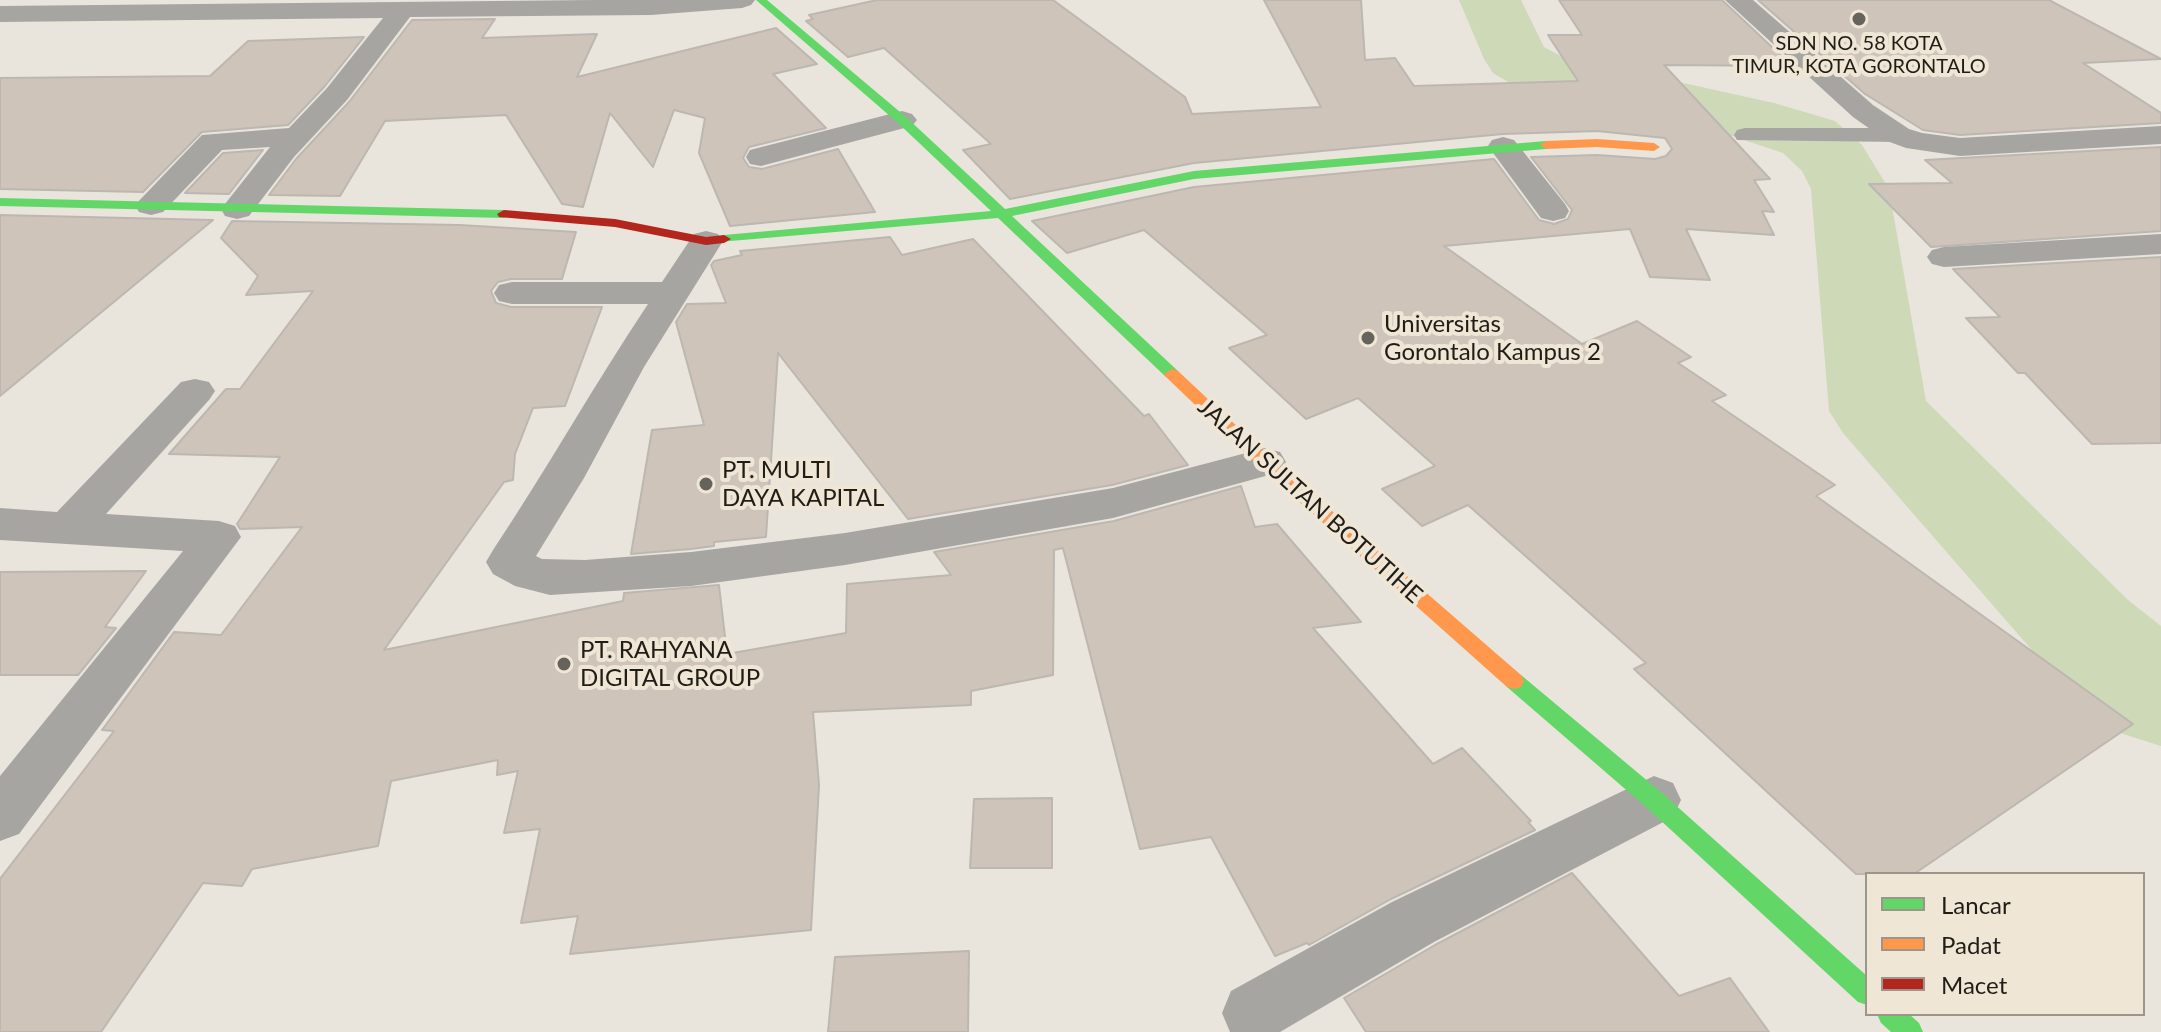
<!DOCTYPE html>
<style>
body{margin:0}
#map{position:relative;width:2161px;height:1032px;overflow:hidden;background:#e9e5dc;font-family:Lato,sans-serif}
canvas{display:block}
.legend{position:absolute;left:1865px;top:872px;width:280px;height:144px;box-sizing:border-box;background:#efe6d6;border:2px solid #9c968a;margin:0;padding:10px 14px;list-style:none;font-size:24px;color:#201d17}
.legend li{display:flex;align-items:center;gap:16px;height:40px}
.legend b{width:40px;border:2px solid #9c968a}
</style>
<div id="map">
<canvas width="2161" height="1032"></canvas>
<ul class="legend">
<li><b style="height:10px;background:#63d668"></b>Lancar</li>
<li><b style="height:10px;background:#ff974d"></b>Padat</li>
<li><b style="height:10px;background:#b3261e"></b>Macet</li>
</ul>
</div>
<script>
const c = document.querySelector('canvas').getContext('2d');
c.lineJoin = 'round';
function fill(path, color) {
  c.fillStyle = color;
  c.fill(path, 'evenodd');
}
function strokePath(path, color, width, dash) {
  c.strokeStyle = color;
  c.lineWidth = width;
  c.lineCap = dash ? 'butt' : 'round';
  c.setLineDash(dash || []);
  c.stroke(path);
}
function drawText(font, color, halo, rows, align = 'center') {
  c.font = font + ' Lato,sans-serif';
  c.lineWidth = 8;
  c.setLineDash([]);
  c.textBaseline = 'middle';
  c.strokeStyle = halo;
  c.fillStyle = color;
  for (const [text, x, y, turn = 0] of rows) {
    c.save();
    c.translate(x, y);
    c.rotate((+turn || 0) * Math.PI / 180);
    c.textAlign = isNaN(turn) ? turn : align;
    if (halo) c.strokeText(text, 0, 0);
    c.fillText(text, 0, 0);
    c.restore();
  }
}
fill(new Path2D(`
 M1459 0H1521L1544 47 1561 56 1774 103 1835 121 1862 145 1889 189 1926 401 2128 600 2161 626V746L2117 732 2044 664 1843 433 1829 411 1811 189 1802 171 1783 153 1729 135 1515 86 1493 73 1484 59Z`), '#ced9b8');
const building = new Path2D(`
 M877 0H1053L1185 97 1192 114 1321 107 1264 0H1361L1365 60 1395 58 1414 86 1578 81 1548 35H1582L1559 0H1722L1792 66 1664 65 1770 179 1754 180 1774 212 1762 211 1774 235 1686 229 1710 280 1650 277 1630 229 1444 246 1582 344 1637 321 1691 357 1678 363 1726 395 1712 401 1835 485 1816 496 2133 724 1914 874H1856L1634 669 1646 663 1468 505 1422 526 1382 489 1435 466 1358 398 1306 419 1229 348 1267 335 1144 230 1067 253 1032 221 1194 187 1494 159 1539 220 1554 224 1568 219 1572 210 1531 157 1597 155 1655 159 1666 156 1672 149 1665 138 1597 131 1503 134 1194 163 1010 199 963 150 991 144 884 48 848 57 806 21 813 19 809 15Z
 M1758 0H2049L2161 59 2083 63 2161 113V123L1960 135 1923 130 1865 94Z
 M495 19 482 38 597 34 577 77 776 28 817 64 773 74 826 128 749 147 743 158 749 167 762 169 838 149 875 212 730 226 699 153 705 118 674 110 653 167 610 113 583 207 562 204 506 115 385 121 340 196 269 195 296 159 349 102 412 20Z
 M364 37 325 86 288 125 202 132 143 192 0 189V78L210 76 248 41Z
 M2161 147V231L1931 247 1869 184 1952 183 1925 160Z
 M263 150 229 194 185 193 223 153Z
 M0 215 213 220 0 396Z
 M232 221 460 225 576 232 562 279H511L498 282 491 291 496 303 511 307H602L565 406 533 408 515 454 513 480 504 482 384 650 623 601 624 593 719 585 727 654 846 633 847 584 951 575 934 552 1114 521 1241 486 1255 527 1277 524 1361 622 1313 628 1433 764 1462 748 1531 821 1528 822 1535 830 1391 899 1309 945 1307 943 1275 956 1211 837 1140 849 1063 548 1054 550 1053 675 971 691V705L813 712 819 785 811 930 570 954 578 916 521 923 540 829 504 833 518 771 497 775 498 760 391 781 378 846 252 869 242 886 203 883 101 1032H0V879L114 731 102 730 174 632 221 635 302 527 240 529 237 524 280 457 169 454 226 389H240L313 291 246 295 258 276 221 238Z
 M890 237 902 255 973 239 1144 416 1149 414 1188 465 1112 485 908 519 778 353 766 537 714 542V546L691 549 631 554 652 430 704 425 676 322 687 304 726 303 711 265 714 261 742 255 740 251Z
 M2161 257V443L2092 444 2025 373H2018L1966 318 2000 317 1953 269Z
 M146 571 105 627 116 628 78 675H0V572Z
 M1052 798V868H970L974 799Z
 M1572 873 1679 996 1730 978 1769 1032H1366L1344 998 1435 945Z
 M969 951 968 1032H828L835 957Z`);
fill(building, '#cec4ba');
strokePath(building, '#bcb7b1', 2);
fill(new Path2D(`
 M1745 128H1898L1909 135 1898 142 1737 140 1734 135 1737 130Z`), '#a6a5a2');
fill(new Path2D(`
 M594 0H755L751 5 742 8 651 15 410 17 347 100 294 157 249 216 237 219 225 216 221 209 270 147 222 150 163 212 151 215 139 212 135 205 202 135 289 128 327 88 383 18 0 22V6Z
 M1725 0H1753L1873 105 1909 129 1922 133 1960 138 2161 126V144L1960 156 1906 148 1887 141 1853 117Z
 M902 111 912 114 917 120 912 126 761 166 750 164 746 157 750 150Z
 M1503 137 1514 140 1565 204 1569 211 1565 218 1553 221 1541 218 1488 146 1492 140Z
 M706 231 718 234 723 241 644 367 584 478 536 556 542 559 585 560 691 552 845 533 1113 488 1265 448 1280 452 1286 462 1280 472 1113 518 845 565 691 586 550 595 515 586 493 574 486 562 493 550C547 469 594 385 648 304H512L499 301 494 293 499 285 512 282H662L694 234Z
 M2161 234V254L1944 267 1932 264 1927 257 1932 250 1944 247Z
 M195 379 209 382 215 391 209 400 106 514 219 521 235 526 241 537 19 834 0 841V776L183 551 0 540V508L57 512 181 382Z
 M1654 776 1673 783 1681 800 1673 817 1434 942 1280 1032H1230L1222 1013 1231 991 1392 902Z`), '#a6a5a2');
fill(new Path2D(`
 M756 0H767L906 117 1005 209 1194 171 1546 141 1552 145 1546 149 1194 179 1012 216 1178 371 1180 374 1172 379 1166 377 998 218 719 242 717 239 724 235 991 211 898 123Z
 M0 198 504 210 511 214 504 218 0 206Z
 M1514 673 1521 675 1662 793 1867 976V1005L1858 1002 1646 807 1507 687 1504 681 1507 675Z
 M1877 1014H1909L1919 1023 1923 1032H1891L1881 1023Z`), '#63d668');
fill(new Path2D(`
 M1597 139 1654 143 1660 147 1654 151 1597 147 1546 149 1540 145 1546 141Z
 M1172 369 1178 371 1271 458 1521 675 1524 681 1521 687 1514 689 1507 687 1259 466 1166 377 1164 374Z`), '#ff974d');
fill(new Path2D(`
 M504 210 615 219 706 237 724 235 731 239 724 243 706 245 615 227 499 217 497 214Z`), '#b3261e');
for (const [x, y, r, color] of [
 [1859,19,8,"#66635c"],
 [1368,338,8,"#66635c"],
 [706,484,8,"#66635c"],
 [564,664,8,"#66635c"]
]) {
  const dot = new Path2D();
  dot.arc(x, y, r, 0, 2 * Math.PI);
  c.fillStyle = color;
  c.fill(dot);
  strokePath(dot, '#efe6d6', 3);
}
drawText('20px', '#201d17', '#efe6d6', [
 ["SDN NO. 58 KOTA",1859,44],
 ["TIMUR, KOTA GORONTALO",1859,67]
]);
drawText('24px', '#201d17', '#efe6d6', [
 ["Universitas",1384,324],
 ["Gorontalo Kampus 2",1384,352],
 ["PT. MULTI",722,470],
 ["DAYA KAPITAL",722,498],
 ["PT. RAHYANA",580,650],
 ["DIGITAL GROUP",580,678]
], 'left');
drawText('24px', '#201d17', '#efe6d6', [
 ["JALAN SULTAN BOTUTIHE",1310,501,42]
]);
</script>
